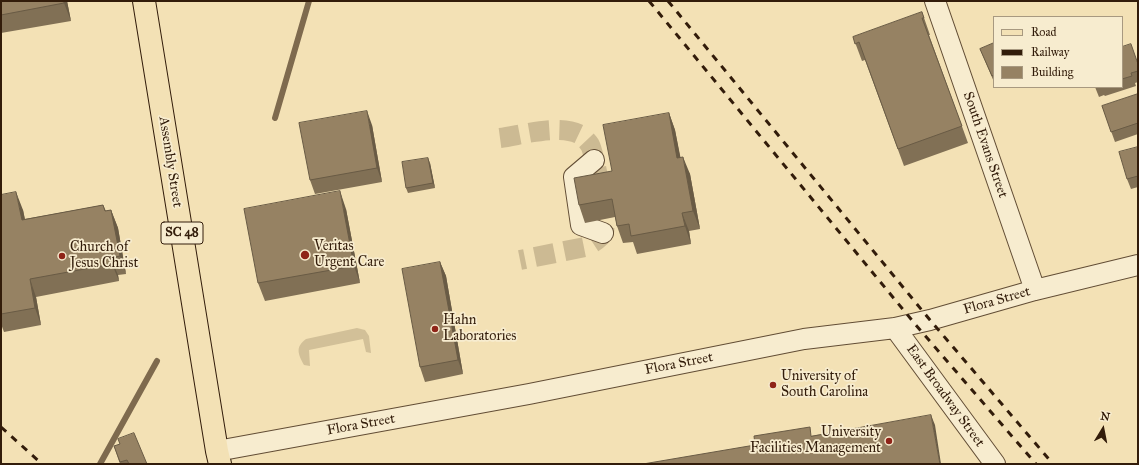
<!DOCTYPE html>
<style>
body{margin:0}
#map{position:relative;width:1139px;height:465px;overflow:hidden;background:#f3e1b5;font-family:"IM FELL Great Primer",serif}
canvas{display:block}
.frame{position:absolute;inset:0;border:2px solid #321c0a;pointer-events:none}
.legend{position:absolute;left:993px;top:16px;width:130px;height:72px;box-sizing:border-box;background:#f7eccf;border:1px solid #a89980;margin:0;padding:5px 7px;list-style:none;font-size:12px;color:#321c0a}
.legend li{display:flex;align-items:center;gap:8px;height:20px}
.legend b{width:20px;border:1px solid #a89980}
.north{position:absolute;left:1083px;top:409px;width:40px;height:40px;-webkit-text-stroke:3px #f7eccf;paint-order:stroke;rotate:10deg;font-size:11px;font-weight:700;line-height:16px;text-align:center;color:#321c0a}
.north::after{content:'';display:block;margin:auto;width:14px;height:18px;background:#321c0a;clip-path:polygon(50% 0,100% 100%,50% 72%,0 100%)}
</style>
<div id="map">
<canvas width="1139" height="465"></canvas>
<div class="frame"></div>
<ul class="legend">
<li><b style="height:5px;background:#f3e1b5"></b>Road</li>
<li><b style="height:5px;background:#321c0a"></b>Railway</li>
<li><b style="height:11px;background:#968263"></b>Building</li>
</ul>
<div class="north">N</div>
</div>
<script>
const c = document.querySelector('canvas').getContext('2d');
c.lineJoin = 'round';
function fill(path, color) {
  c.fillStyle = color;
  c.fill(path, 'evenodd');
}
function strokePath(path, color, width, dash) {
  c.strokeStyle = color;
  c.lineWidth = width;
  c.lineCap = dash ? 'butt' : 'round';
  c.setLineDash(dash || []);
  c.stroke(path);
}
function drawText(font, color, halo, rows, align = 'center') {
  c.font = font + ' "IM FELL Great Primer",serif';
  c.lineWidth = 3.5;
  c.setLineDash([]);
  c.textBaseline = 'middle';
  c.strokeStyle = halo;
  c.fillStyle = color;
  for (const [text, x, y, turn = 0] of rows) {
    c.save();
    c.translate(x, y);
    c.rotate((+turn || 0) * Math.PI / 180);
    c.textAlign = isNaN(turn) ? turn : align;
    if (halo) c.strokeText(text, 0, 0);
    c.fillText(text, 0, 0);
    c.restore();
  }
}
fill(new Path2D(`
 M357 328 365 330 369 336 371 353 366 352 363 339 309 350 310 366 304 365C298 354 295 347 306 339Z`), '#d2c098');
strokePath(new Path2D(`
 M275 118 309 1
 M100 464 157 361`), '#7e6a4e', 6);
strokePath(new Path2D(`
 M500 138C522 135 558 124 579 134 583 137 587 140 590 145 595 154 607 222 604 232 601 238 592 244 585 247L520 260`), '#ccba93', 20, [20, 10]);
const minor = new Path2D(`
 M935 1 1035 290
 M594 160 574 177 581 225 603 233
 M895 328 995 464
 M217 451 529 394 804 339 895 328 930 320 1035 290 1138 265`);
const major = new Path2D(`
 M144 1 217 451 220 464`);
strokePath(minor, '#624d35', 22);
strokePath(major, '#321c0a', 24);
strokePath(minor, '#f7eccf', 20);
strokePath(major, '#f3e1b5', 22);
strokePath(new Path2D(`
 M649 1 915 324 1036 464
 M668 1 930 320 1053 464
 M1 427 42 464`), '#321c0a', 3, [7, 7]);
fill(new Path2D(`
 M1 1H67L71 21 1 33Z
 M922 12 930 35H929L968 143 904 166 865 60 862 61 853 37Z
 M994 43V82L980 49Z
 M1122 47 1138 63V82L1135 83 1136 86 1105 96 1104 95 1099 97 1095 87H1122Z
 M1138 94V134L1115 142 1102 106Z
 M669 113 675 130 680 157 690 174 700 229 689 231 691 244 637 254 633 242 623 243 617 226 615 217 585 223 579 205 612 171Z
 M372 125 382 182 315 194 310 180Z
 M1138 147V187L1131 189 1127 179Z
 M430 163 435 188 408 193 406 188Z
 M1 195 23 210 25 219 103 205 106 211 111 210 118 228 126 274 118 275 119 281 36 297 41 325 4 332 1 324Z
 M346 209 360 283 265 301 258 283Z
 M440 262 446 276 463 374 425 382 420 367Z
 M114 446 147 464H120Z`), '#817055');
fill(new Path2D(`
 M64 1H67L71 21 64 3Z
 M367 111 372 125 382 182 377 168Z
 M669 113 675 130 684 175 677 158Z
 M683 157 690 174 700 229 693 211Z
 M428 158 430 163 435 188 433 183Z
 M340 191 346 209 360 283 354 266Z
 M16 192 23 210 28 237 22 220Z
 M111 210 118 228 126 274 120 256Z
 M682 213 689 231 691 244 685 226Z
 M111 258 118 275 119 281 112 264Z
 M440 262 446 276 463 374 458 360Z
 M30 279 36 297 41 325 35 308Z
 M931 415 935 425 941 464H940Z`), '#695b45');
const building = new Path2D(`
 M1 1H64V3L1 15Z
 M922 12 924 18H922L962 126 898 149 859 42 855 44 853 37Z
 M994 43V75L992 76 980 49Z
 M1131 44 1138 64V71L1131 73 1132 76 1122 79V47Z
 M1138 94V123L1111 132 1102 106Z
 M367 111 377 168 310 180 299 123Z
 M669 113 677 158 683 157 693 211 682 213 685 226 631 236 629 224 617 226 612 199 579 205 574 178 612 171 603 125Z
 M1138 147V176L1127 179 1119 152Z
 M428 158 433 183 406 188 402 162Z
 M340 191 354 266 258 283 244 209Z
 M16 192 22 220 103 205 105 211 111 210 120 256 111 258 112 264 30 279 35 308 1 314V195Z
 M440 262 458 360 420 367 402 269Z
 M931 415 940 464H643L755 445 754 436 810 427 811 436Z
 M134 433 147 464H129L127 460 120 462 114 446 120 444 118 439Z`);
fill(building, '#968263');
strokePath(building, '#695b45', 1);
for (const [x, y, r, color] of [
 [305,255,5,"#8f2418"],
 [62,256,4,"#8f2418"],
 [435,329,4,"#8f2418"],
 [773,385,4,"#8f2418"],
 [889,441,4,"#8f2418"]
]) {
  const dot = new Path2D();
  dot.arc(x, y, r, 0, 2 * Math.PI);
  c.fillStyle = color;
  c.fill(dot);
  strokePath(dot, '#f7eccf', 1.5);
}
for (const [x, y, w] of [
 [182,233,42]
]) {
  const box = new Path2D();
  box.roundRect(x - w / 2, y - 11, w, 22, 3);
  c.fillStyle = '#f7eccf';
  c.fill(box);
  strokePath(box, '#321c0a', 1);
}
drawText('bold 13px', '#321c0a', null, [
 ["SC 48",182,233]
]);
drawText('14px', '#321c0a', '#f7eccf', [
 ["South Evans Street",985,145,71],
 ["Assembly Street",170,162,81],
 ["Flora Street",997,301,-16],
 ["Flora Street",679,364,-11],
 ["East Broadway Street",945,396,54],
 ["Flora Street",361,425,-10]
]);
drawText('14px', '#321c0a', '#f7eccf', [
 ["Veritas",314,247],
 ["Urgent Care",314,263],
 ["Church of",70,248],
 ["Jesus Christ",70,264],
 ["Hahn",443,321],
 ["Laboratories",443,337],
 ["University of",781,377],
 ["South Carolina",781,393],
 ["University",881,433,"right"],
 ["Facilities Management",881,449,"right"]
], 'left');
</script>
